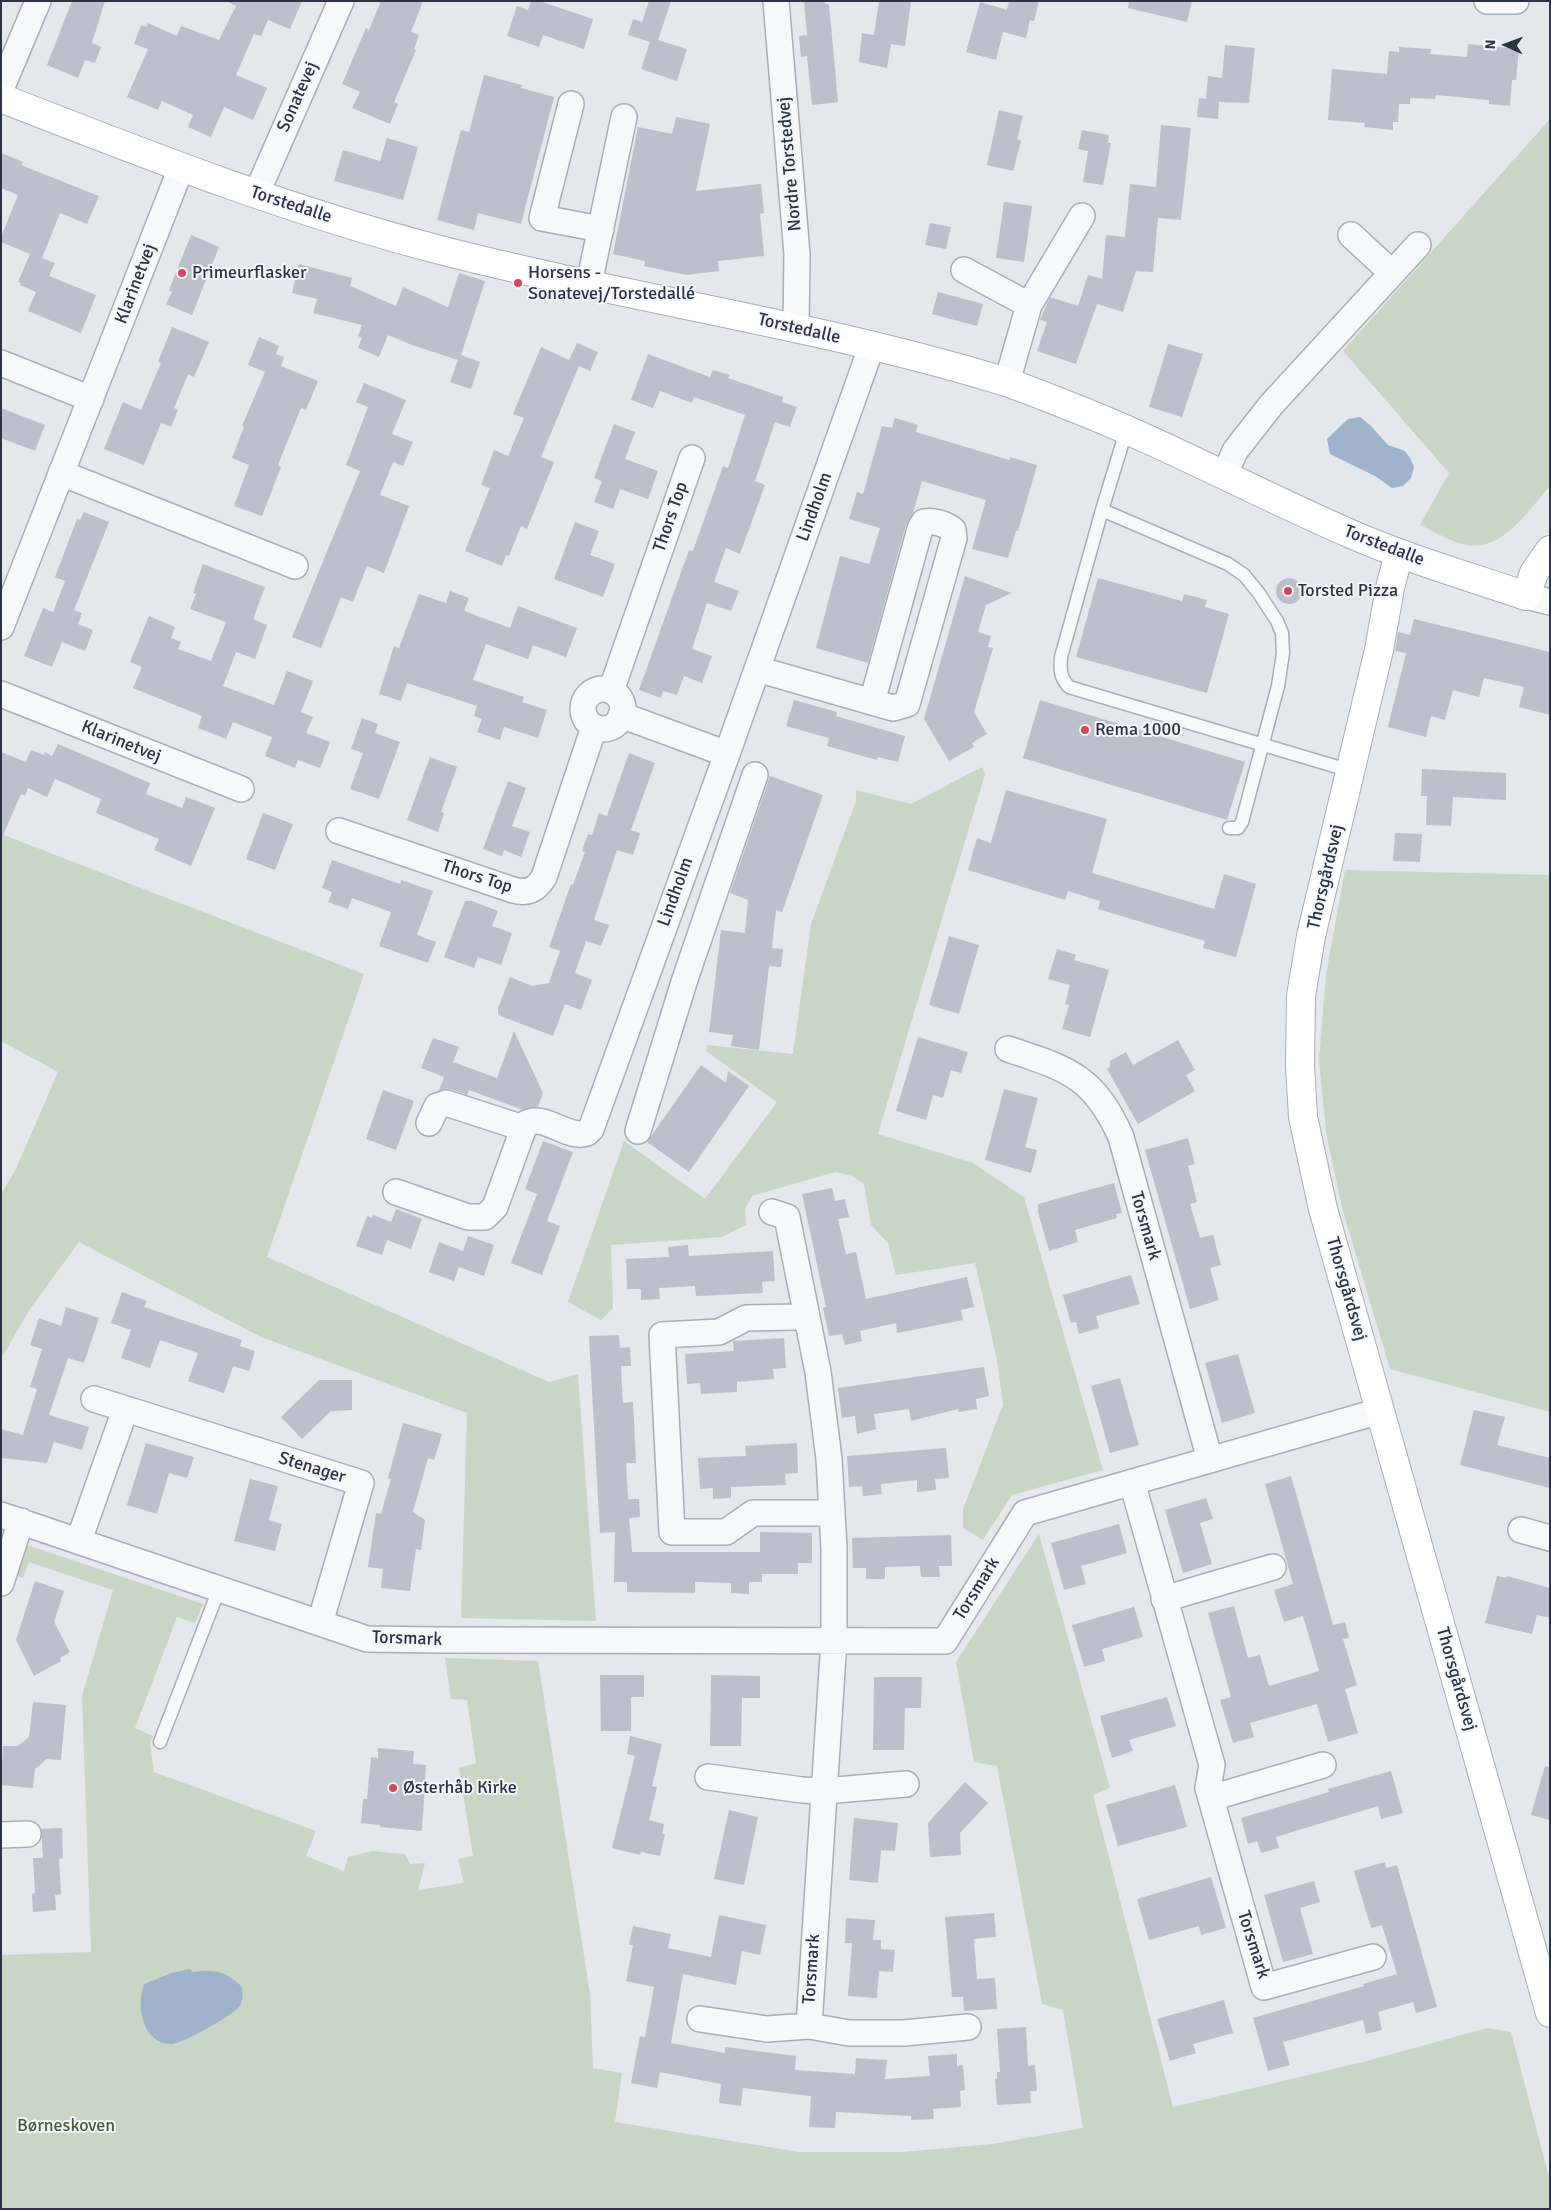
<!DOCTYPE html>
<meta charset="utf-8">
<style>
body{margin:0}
#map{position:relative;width:1551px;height:2210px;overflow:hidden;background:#e4e7ec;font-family:Signika,sans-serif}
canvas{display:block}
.frame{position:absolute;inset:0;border:2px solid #2b3445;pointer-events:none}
.north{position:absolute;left:1481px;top:20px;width:50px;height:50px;-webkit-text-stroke:4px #f4f6f9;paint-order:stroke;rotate:272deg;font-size:14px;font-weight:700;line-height:20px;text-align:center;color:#2b3445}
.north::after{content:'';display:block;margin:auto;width:18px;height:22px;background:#2b3445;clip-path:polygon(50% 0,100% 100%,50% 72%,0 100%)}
</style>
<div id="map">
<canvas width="1551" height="2210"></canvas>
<div class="frame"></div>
<div class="north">N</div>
</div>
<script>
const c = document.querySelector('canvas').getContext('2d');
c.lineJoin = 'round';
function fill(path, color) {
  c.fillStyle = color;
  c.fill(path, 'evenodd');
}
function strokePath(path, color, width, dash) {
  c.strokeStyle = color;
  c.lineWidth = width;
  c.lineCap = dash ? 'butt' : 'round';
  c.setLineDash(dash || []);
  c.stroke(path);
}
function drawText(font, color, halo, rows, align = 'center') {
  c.font = font + ' Signika,sans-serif';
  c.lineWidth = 4;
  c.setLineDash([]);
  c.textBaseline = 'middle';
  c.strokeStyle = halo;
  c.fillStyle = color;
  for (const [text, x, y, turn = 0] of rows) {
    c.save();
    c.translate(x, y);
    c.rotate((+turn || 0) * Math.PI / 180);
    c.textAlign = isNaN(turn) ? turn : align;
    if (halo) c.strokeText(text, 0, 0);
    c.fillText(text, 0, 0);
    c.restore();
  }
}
fill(new Path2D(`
 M1550 119V486C1529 509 1503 552 1466 545 1451 542 1434 531 1420 525L1449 473 1343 351Z
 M982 767 985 774 878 1134 973 1163 1024 1197 1103 1470 1012 1495 983 1540 963 1528V1509L1003 1405 997 1360 975 1263 896 1275 888 1243 871 1225 864 1184 852 1176 835 1172 752 1196 745 1209 746 1225 722 1237 611 1245 613 1308 601 1320 568 1302 624 1141 705 1199 777 1102 706 1051 707 1045 793 1054 811 924 856 801V790L911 804Z
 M1 834 364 974 267 1257 549 1382 578 1374 596 1621 461 1618 467 1413 261 1337 79 1242 30 1309 1 1359V1194L15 1171 58 1072 1 1041Z
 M1345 870 1550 875V1412L1390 1369 1342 1208 1326 1132 1319 1060 1326 975Z
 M1039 1534 1110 1788 1093 1795 1173 2107 1367 2061 1487 2028 1511 2032 1550 2181V2209H1V1955L91 1952 82 1696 113 1590 29 1562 23 1578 14 1575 24 1544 203 1604 195 1623 177 1617 135 1728 153 1736 150 1743 154 1772 316 1831 306 1856 344 1871 348 1857 372 1851 405 1854 410 1864 425 1863 418 1890 464 1883 458 1859 473 1856 459 1768 476 1763 467 1700 451 1699 445 1658 538 1661 590 1994 593 2068 622 2073 615 2122 799 2152H902L992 2144 1083 2128 1063 2010 1042 2004 997 1766 974 1762 956 1662Z`), '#c9d6c5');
fill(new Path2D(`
 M1360 417 1370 425 1388 445 1405 451 1410 458 1414 467 1411 478 1403 486 1392 488 1375 476 1330 454 1327 439 1348 419Z
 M190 1969 193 1972C214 1969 226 1971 242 1987 243 1994 243 2000 240 2006 235 2014 181 2045 171 2044 142 2044 136 2005 144 1984L172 1973Z`), '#9fb4cc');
fill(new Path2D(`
 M72 1H105L92 43 101 47 95 63 85 60 78 78 47 65Z
 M226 1H302L290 29 268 20 261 36 254 34 236 75 267 88 253 120 224 107 211 137 188 127 193 115 162 101 158 110 127 97 148 49 134 44 141 25 146 27 148 23 177 36 181 26 219 40 236 6Z
 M381 1H423L411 32 419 35 414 49 416 50 394 102 398 104 390 124 352 108 360 92 342 84 366 28 369 30Z
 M531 1H539L593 19 584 49 543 35 539 47 507 36 517 6 528 10Z
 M649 1H671L658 40 687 49 677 81 641 69 650 42 628 35 633 19 642 22Z
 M804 1H824L825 4H829L838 102 812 105 807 56 801 57 799 36 807 35Z
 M879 1H911L905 46 891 44 887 68 859 62 862 33 874 35Z
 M1009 1H1039L1034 21 1030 20 1026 38 1003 32 996 60 966 52 980 2 1007 10Z
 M1129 1H1192L1187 22 1128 8Z
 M1468 44 1519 49 1516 80H1512L1510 106 1489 104V100L1436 95 1435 99 1410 98V104H1399L1398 122H1393V130L1364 127 1365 123 1328 120 1332 69 1387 74 1389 51 1399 52V47L1431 49 1430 54 1467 57Z
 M1225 45 1255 48 1249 103 1219 102 1218 119 1197 117 1199 98 1206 99 1208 76 1222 78Z
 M484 75 522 85 521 88 554 97 521 224 478 213 474 230 437 220 461 130 469 132Z
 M999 110 1023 116 1017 139 1021 141 1013 171 987 165Z
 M676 117 710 124 696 191 761 184 764 213 760 214 764 256 718 261 719 271 686 275 644 266 645 261 613 254 638 127 672 134Z
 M1161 125 1191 128 1181 220 1158 218 1153 272 1136 271 1123 312 1097 304 1076 364 1037 351 1047 322 1040 320 1050 297 1078 306 1088 275 1102 279 1106 235 1125 237 1130 184 1156 187Z
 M1082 130 1109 135 1108 143H1111L1103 185 1083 182 1088 151 1078 149Z
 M387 138 418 147 403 200 334 181 343 150 380 161Z
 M1 153 23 162 21 165 99 196 87 224 60 213 42 258 55 263 49 276 96 295 81 333 28 311 36 292 20 285 21 283 18 282 30 254 1 242V237L18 195 1 188Z
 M1004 202 1032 206 1024 262 996 258Z
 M930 223 951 227 946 249 925 245Z
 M191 235 219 247 192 315 166 304 172 292 169 290Z
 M299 264 352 278 350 286 396 306 403 287 448 307 459 273 485 281 461 355 480 362 471 389 450 382 458 360 412 345 388 335 379 357 358 348 362 338 358 336 362 325 313 313 317 299 292 293Z
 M938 292 983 304 977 326 932 314Z
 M172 327 209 342 194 377 188 374 174 408 178 410 171 427 161 423 144 465 104 449 123 402 141 410 161 363 158 362Z
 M259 337 279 346 276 354 284 357 281 366 318 381 306 410 301 408 278 465 281 467 262 516 234 506 249 465 232 458 244 427 242 426 265 372 248 365Z
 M577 343 598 352 590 371 579 366 541 457 554 462 527 529 521 526 509 556 506 555 502 566 465 551 490 488 481 485 494 450 508 456 524 418 513 414 541 347 569 360Z
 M1168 344 1203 354 1182 417 1149 407Z
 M648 354 710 377 713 370 730 375 728 378 783 397 782 402 797 407 790 427 775 422 755 481 765 485 740 554 726 548 714 582 739 591 731 611 707 603 692 649 712 656 702 683 684 676 677 695 663 691 661 698 639 690 689 550 693 551 723 466 728 468 745 415 694 397 692 403 660 391 653 408 631 400Z
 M364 383 406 400 392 434 413 442 403 466 393 462 380 495 409 506 384 573 367 566 353 602 341 597 321 648 292 637 360 471 346 465 368 407 356 402Z
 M1 408 45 425 35 451 1 438Z
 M895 418 918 425 916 432 1009 460 1010 457 1037 465 1018 531H1016L1008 558 972 549 986 500 922 481 913 513 906 525 868 663 816 648 840 556 869 564 880 528 849 519 857 492 863 494 882 426 892 428Z
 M614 424 635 432 625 459 658 471 648 499 620 489 613 509 594 502 602 481 594 478Z
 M84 512 109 522 74 610 82 613 78 624 93 630 85 651 62 642 52 667 24 656 43 608 53 612 65 581 55 577 77 519 80 520Z
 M575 522 599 531 590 555 615 564 603 597 554 579Z
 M203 564 265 587 253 619 267 625 255 659 236 652 223 686 274 705 287 671 313 681 301 712 313 717 306 733 330 742 320 768 298 760 295 768 265 756 272 737 233 722 226 739 198 728 202 716 133 688 142 667 130 662 149 616 175 627 171 638 181 642 178 649 211 661 226 622 190 609 196 594 193 593Z
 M965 576 1012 593 986 605 978 632 991 636 988 647 993 648 974 712 987 734 972 743 974 747 949 761 924 719Z
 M1276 591a13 13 0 1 1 26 0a13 13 0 1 1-26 0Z
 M1098 578 1182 601 1184 594 1207 600 1205 607 1229 614 1207 693 1076 657Z
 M450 591 469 598 464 611 510 628 518 606 577 628 566 657 533 645 528 659 486 644 473 680 524 697 522 702 547 710 538 738 504 727 500 740 477 732 482 719 474 716 477 706 407 683 401 701 379 694 394 646 399 648 419 594 446 603Z
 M1414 619 1550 652V715L1519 707 1524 687 1484 678 1479 697 1453 690 1445 720 1431 716 1426 737 1388 727 1406 653 1395 651 1398 632 1410 635Z
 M794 700 837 712 836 716 905 736 898 762 878 757 877 760 827 746 829 738 786 726Z
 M1040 700 1245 762 1227 820 1023 758Z
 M362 718 378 724 375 733 400 742 379 799 350 789 363 753 351 749Z
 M58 744 150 783 146 794 182 808 186 797 215 808 191 866 154 850 159 839 96 813 101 799 55 779 47 797 28 788 25 796 21 794 1 840V752L26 762 31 750 44 755 45 752 52 756Z
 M629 753 655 763 631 830 640 833 633 855 617 850 594 920 609 925 601 946 586 941 575 973 592 980 581 1010 565 1004 553 1036 498 1015V1008L510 977 532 986 549 983 560 951 549 947 571 884 573 885 585 852 582 851 588 834 592 835 599 813 607 816Z
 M430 757 457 767 441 812 444 813 438 832 407 820Z
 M1422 769 1506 773V800L1453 797 1451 826 1426 825 1427 796H1421Z
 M770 776 823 795 782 912 776 910 772 948 783 949 781 967 769 966 759 1050 731 1046 733 1035 709 1032 721 930 745 933 748 900 730 893Z
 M508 781 526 788 512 826 530 832 521 857 504 850 502 856 483 849Z
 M1006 790 1107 819 1092 873 1214 909 1224 874 1256 884 1236 957 1203 948 1205 941 1098 909 1100 901 1068 891 1065 900 968 870 977 838 991 843Z
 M263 813 293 824 275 870 246 859Z
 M1395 833 1422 834 1420 862 1393 861Z
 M332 860 400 884 401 880 433 891 417 935 436 942 428 963 379 946 391 912 352 898 348 909 328 902 332 892 322 888Z
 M465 901H472L498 911 492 926 512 933 501 965 478 957 474 968 444 957Z
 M949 936 979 945 959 1014 929 1005Z
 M1057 949 1076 955 1074 960 1109 970 1090 1037 1062 1029 1069 1005 1065 1004 1070 985 1048 979Z
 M514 1031 543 1093 538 1107 523 1110 469 1090 467 1095 450 1089 439 1090 444 1077 421 1068 433 1038 459 1047 453 1062 497 1078Z
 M918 1037 968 1052 961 1073 951 1070 943 1098 933 1095 926 1120 896 1111Z
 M1178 1040 1195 1070 1186 1075 1195 1091 1138 1124 1107 1069 1110 1067V1061L1126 1052 1133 1065Z
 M701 1065 726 1083 728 1071 749 1086 689 1172 647 1142Z
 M1004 1089 1038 1098 1025 1147 1037 1150 1031 1173 985 1160Z
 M383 1090 414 1101 396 1150 366 1139Z
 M1188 1138 1195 1164 1188 1166 1197 1202 1190 1204 1200 1238 1213 1235 1221 1265 1210 1268 1219 1300 1190 1309 1145 1150Z
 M543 1141 573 1152 547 1221 560 1226 542 1275 511 1263 537 1194 525 1189Z
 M1114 1183 1122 1213 1116 1214 1117 1218 1075 1230 1078 1242 1049 1251 1038 1212V1204Z
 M832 1188 835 1201 845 1199 849 1217 838 1219 846 1254 856 1252 866 1299 967 1277 974 1307 961 1310 963 1320 897 1333 896 1323 860 1331 862 1341 845 1345 842 1334 829 1336 823 1308 826 1307 802 1194Z
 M396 1209 422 1219 411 1249 387 1240 382 1255 356 1246 367 1216 372 1218 373 1215 391 1222Z
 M468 1236 494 1245 484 1276 459 1267 454 1281 429 1272 439 1242 463 1251Z
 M688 1245 689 1256 773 1251 775 1281 762 1282 763 1293 696 1296 695 1286 659 1288 660 1299 641 1300V1289H627L626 1259 669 1257 668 1247Z
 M1131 1275 1140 1304 1096 1316 1099 1328 1079 1334 1076 1322 1071 1323 1063 1295Z
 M122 1292 147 1301 144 1307 242 1340 240 1346 255 1351 249 1371 233 1366 224 1393 188 1381 198 1353 160 1340 150 1368 121 1358 131 1330 111 1323Z
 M66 1307 99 1318 84 1363 68 1358 49 1415 89 1427 82 1450 54 1442 47 1463 1 1458V1429L23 1435 37 1389 30 1387 42 1349 30 1345 39 1318 61 1326Z
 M619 1335 620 1348 630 1347 631 1366H621L623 1403 633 1402 636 1463H626L628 1499H639L640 1517 629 1518 632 1552H760V1532L812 1533V1563H798V1574H762V1582H749V1594L731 1593V1583L695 1582V1593L627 1592V1582H614L615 1532 600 1533 589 1336Z
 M784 1338 786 1368 773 1369 774 1379 737 1382V1392L701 1394 700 1383 687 1384 685 1354 734 1351 733 1341Z
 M1238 1354 1255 1413 1222 1423 1205 1363Z
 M984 1367 989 1396 976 1399 977 1409 959 1412 958 1409 911 1421 909 1409 874 1414 876 1429 857 1434 855 1416 842 1418 838 1388Z
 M1120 1378 1139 1445 1110 1453 1091 1386Z
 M319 1380H352V1410L331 1411 302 1439 281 1417Z
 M1474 1410 1505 1417 1497 1445 1550 1458V1488L1460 1465Z
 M403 1423 442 1434 434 1460 428 1458 413 1512 425 1520 421 1550 416 1549 410 1591 381 1588 383 1569 368 1567 376 1513 381 1514 391 1479 388 1478Z
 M146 1443 194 1457 187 1478 169 1473 157 1514 127 1505Z
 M797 1443 798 1473 785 1474 786 1485 731 1487V1498L713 1499V1488L700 1489 698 1458 746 1456 745 1446Z
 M946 1448 949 1478 935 1479 936 1490 917 1492V1480L881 1484 882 1494 863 1496 862 1486 849 1487 847 1456Z
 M1291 1476 1333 1625 1345 1622 1349 1638 1343 1639 1357 1685 1345 1689 1358 1733 1328 1742 1317 1704 1250 1723 1254 1737 1233 1743 1220 1700 1231 1697 1208 1613 1234 1606 1248 1658 1260 1655 1269 1686 1319 1671 1303 1616 1284 1622 1274 1590 1293 1584 1265 1484Z
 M250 1479 278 1486 269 1520 282 1524 275 1551 234 1541Z
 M1206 1498 1213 1519 1200 1523 1212 1564 1183 1573 1165 1510Z
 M1119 1524 1127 1553 1081 1566 1086 1584 1064 1590 1051 1543Z
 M951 1535 952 1566H939L940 1577H921L920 1566 885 1567V1579H866V1568H853L852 1538Z
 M1497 1576 1506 1578 1507 1576 1550 1588V1618L1537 1615 1532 1634 1485 1623Z
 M35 1581 64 1591 54 1622 70 1652 60 1658 61 1661 34 1676 16 1640Z
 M1134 1607 1143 1637 1102 1649 1105 1661 1084 1667 1072 1625Z
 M600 1675H644V1697H631V1731H601Z
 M711 1675 760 1676V1698H742L741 1746H710Z
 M874 1677H922L921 1708H905L904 1750H873Z
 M1167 1697 1176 1726 1129 1740 1133 1751 1112 1758 1100 1716Z
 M33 1702 66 1705 61 1760 47 1759 35 1769 33 1788 1 1785 3 1746H18L29 1737Z
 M630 1736 662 1744 652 1786 657 1787 649 1820 664 1824 662 1834H665L660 1856 641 1852 640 1855 612 1848 635 1756 627 1754Z
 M378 1748 414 1751 413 1764 426 1765 422 1831 380 1827V1825L361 1823 363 1799H367L371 1757 378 1758Z
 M1545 1766 1550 1767V1820L1531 1815Z
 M1391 1771 1403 1813 1381 1819 1378 1806 1276 1837 1279 1848 1261 1853 1257 1841 1248 1844 1241 1818 1329 1792 1328 1789Z
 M965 1782 988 1803 960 1833 961 1855 930 1857 928 1823Z
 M1175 1785 1187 1827 1118 1846 1106 1805Z
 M729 1810 758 1817 744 1885 714 1879Z
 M854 1818 898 1823 895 1851 881 1850 878 1883 849 1880Z
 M62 1828 63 1858 59 1859 61 1894 55 1895 56 1910 33 1912 32 1894 35 1893 33 1858H43L41 1829Z
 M1385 1862 1386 1868 1397 1865 1437 2007 1416 2013 1413 2002 1378 2012 1382 2030 1366 2034 1363 2020 1283 2042 1290 2065 1268 2071 1253 2018 1364 1986 1363 1984 1397 1974 1382 1925 1371 1928 1354 1871Z
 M1211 1877 1226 1928 1201 1935 1199 1926 1149 1940 1137 1899Z
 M1314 1881 1320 1902 1300 1908 1313 1954 1283 1962 1264 1895Z
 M994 1913 996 1937 974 1939 977 1979 995 1978 997 2009 964 2011 963 1997H952L945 1917Z
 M719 1915 766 1925 760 1955 742 1951 736 1985 683 1974 671 2043 725 2053V2047L796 2056 795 2070 855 2074 856 2058 887 2060 885 2079 930 2076 928 2056 957 2054V2066L963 2065 965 2090 960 2091 961 2107 933 2109 934 2119 911 2120V2116L836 2112 835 2128 809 2127 811 2096 743 2088 741 2106 719 2103 721 2084 660 2072 657 2088 631 2083 640 2036 645 2037 654 1987 626 1981 633 1945H629L633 1926 671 1934 668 1948 711 1957Z
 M846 1918 875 1920 873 1940H881V1949L895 1950 893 1972 879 1971 877 1998 848 1996 852 1943H845Z
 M1224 2000 1233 2033 1193 2044 1196 2053 1170 2061 1157 2019Z
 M1026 2027 1028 2066 1035 2065 1037 2091H1030L1031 2103 997 2105 995 2079H997V2072H1000L997 2029Z`), '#bbc0ca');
const lane = new Path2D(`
 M1127 428 1102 510 1228 564 1244 575 1258 592 1277 621 1282 633 1283 653 1278 686 1242 822 1238 828H1229
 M1102 510 1061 657C1060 670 1060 677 1069 687L1351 771
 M160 1742 219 1589`);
const street = new Path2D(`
 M776 1 797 254 796 328
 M1487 1H1516
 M1 89 38 1
 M571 104 542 218 601 229
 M259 195 262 181 341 1
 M1351 235 1392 273
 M964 270 1029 305
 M589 284 624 117
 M1 363 91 399
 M1007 382 1029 305 1082 216
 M61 473 295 566
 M1225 474 1235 451 1271 405 1418 245
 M1526 596 1550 602
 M1 627 181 168
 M757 669 893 708 907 704 954 538 953 530C946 524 933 520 924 522L920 529 872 702
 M583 709a20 20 0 1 1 40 0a20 20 0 1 1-40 0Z
 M611 691 692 458
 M1 694 241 789
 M621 715 727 754
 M339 831 513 890C528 894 536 890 544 877L594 727
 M1008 1049C1068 1069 1094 1076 1121 1137L1210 1460
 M429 1123 437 1106 446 1103 523 1128
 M638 1131 685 979 755 775
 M396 1192 468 1217H485L495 1207 525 1124C544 1112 567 1140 587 1133L591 1129 727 754 872 345
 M772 1212 787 1217 818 1372 829 1459 834 1548V1640L809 2026
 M806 1314 794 1317 746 1318 719 1332 662 1335 672 1532H726L753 1513H832
 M94 1399 361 1483 320 1623
 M1132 1482 1212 1765 1208 1788 1264 1987 1373 1957
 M1 1515 367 1639 438 1640 945 1641 1025 1513 1380 1411
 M1521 1530 1550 1538
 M79 1540 125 1410
 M1 1583 21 1521
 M1164 1599 1273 1567
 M708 1777 802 1790 824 1791 906 1784
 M1211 1798 1323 1765
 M1 1835 28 1834
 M700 2019 767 2029 809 2026 849 2033H904L968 2027`);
const secondary = new Path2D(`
 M1 98C147 155 292 212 444 251 630 299 820 325 1003 381 1024 388 1044 396 1064 404 1163 442 1254 492 1351 534 1408 559 1468 576 1526 596L1534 573 1550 550
 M1399 553 1390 588 1379 650 1311 936 1301 996 1300 1066 1303 1117 1323 1209 1550 2013`);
strokePath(lane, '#a9aeb7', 15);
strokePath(street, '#a9aeb7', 28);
strokePath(secondary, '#a9aeb7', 30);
strokePath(lane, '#f7f8fa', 12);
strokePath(street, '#f7f8fa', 25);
strokePath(secondary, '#fff', 28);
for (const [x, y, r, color] of [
 [182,273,5,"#d1495b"],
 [518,283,5,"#d1495b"],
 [1288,591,5,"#d1495b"],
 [1085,730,5,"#d1495b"],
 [393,1788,5,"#d1495b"]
]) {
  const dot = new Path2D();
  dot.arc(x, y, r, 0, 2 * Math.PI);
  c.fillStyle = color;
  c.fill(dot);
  strokePath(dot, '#f4f6f9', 2);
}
drawText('18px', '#2b3445', '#f4f6f9', [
 ["Sonatevej",298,97,-66],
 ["Nordre Torstedvej",790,164,-95],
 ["Torstedalle",291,205,18],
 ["Klarinetvej",136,284,-69],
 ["Torstedalle",799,329,13],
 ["Lindholm",815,507,-70],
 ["Thors Top",671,517,-71],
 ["Torstedalle",1384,546,21],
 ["Klarinetvej",121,742,22],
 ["Thors Top",477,877,18],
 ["Thorsgårdsvej",1326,877,-77],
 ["Lindholm",676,892,-70],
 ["Torsmark",1145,1226,74],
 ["Thorsgårdsvej",1346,1289,74],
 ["Stenager",312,1468,17],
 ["Torsmark",977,1589,-58],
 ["Torsmark",407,1639,2],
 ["Thorsgårdsvej",1456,1679,74],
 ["Torsmark",1253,1945,72],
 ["Torsmark",812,1969,-86]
]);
drawText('18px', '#2b3445', '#f4f6f9', [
 ["Primeurflasker",192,273],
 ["Horsens -",528,273],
 ["Sonatevej/Torstedallé",528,294],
 ["Torsted Pizza",1298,591],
 ["Rema 1000",1095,730],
 ["Østerhåb Kirke",403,1788]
], 'left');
drawText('18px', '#3f6138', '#f4f6f9', [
 ["Børneskoven",66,2126]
]);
</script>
